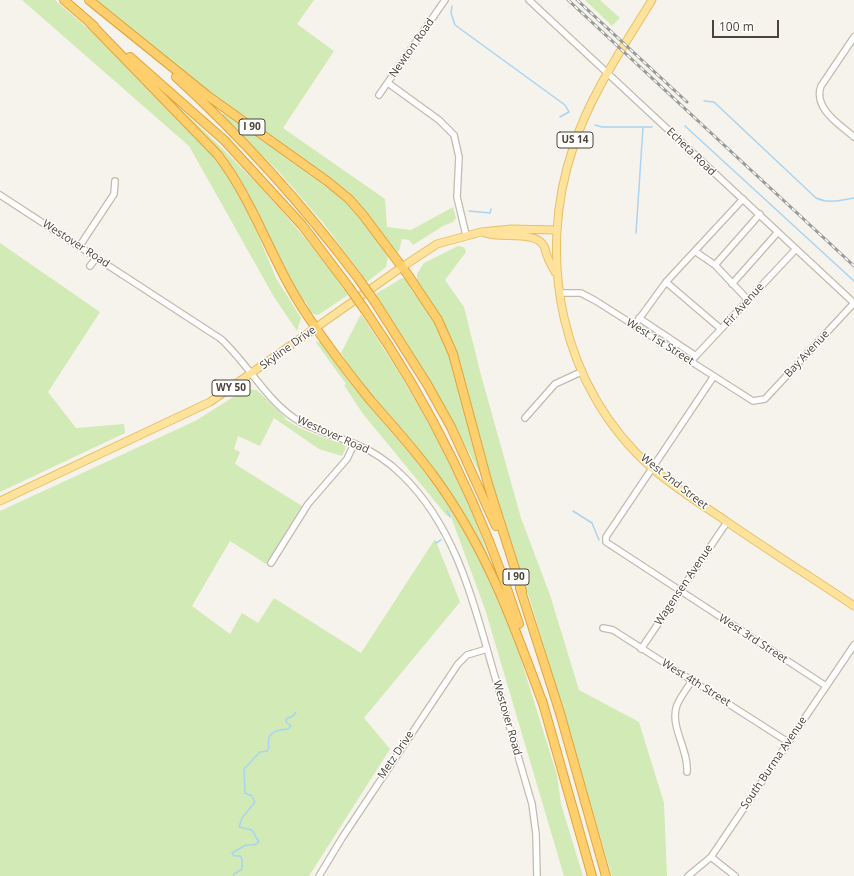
<!DOCTYPE html>
<style>
body{margin:0}
#map{position:relative;width:854px;height:876px;overflow:hidden;background:#f6f3ec;font-family:"Open Sans",sans-serif}
canvas{display:block}
.scale{position:absolute;left:712px;top:20px;width:67px;height:18px;box-sizing:border-box;border:2px solid #4b4439;border-top:0;padding-left:5px;font-size:12px;line-height:14px;white-space:nowrap;color:#4b4439;-webkit-text-stroke:3px #fff;paint-order:stroke}
</style>
<div id="map">
<canvas width="854" height="876"></canvas>
<div class="scale">100 m</div>
</div>
<script>
const c = document.querySelector('canvas').getContext('2d');
c.lineJoin = 'round';
function fill(path, color) {
  c.fillStyle = color;
  c.fill(path, 'evenodd');
}
function strokePath(path, color, width, dash) {
  c.strokeStyle = color;
  c.lineWidth = width;
  c.lineCap = dash ? 'butt' : 'round';
  c.setLineDash(dash || []);
  c.stroke(path);
}
function drawText(font, color, halo, rows, align = 'center') {
  c.font = font + ' "Open Sans",sans-serif';
  c.lineWidth = 3;
  c.setLineDash([]);
  c.textBaseline = 'middle';
  c.strokeStyle = halo;
  c.fillStyle = color;
  for (const [text, x, y, turn = 0] of rows) {
    c.save();
    c.translate(x, y);
    c.rotate((+turn || 0) * Math.PI / 180);
    c.textAlign = isNaN(turn) ? turn : align;
    if (halo) c.strokeText(text, 0, 0);
    c.fillText(text, 0, 0);
    c.restore();
  }
}
fill(new Path2D(`
 M22 0H55L99 38 217 158 241 194 276 278 301 318 297 331 274 297 189 146Z
 M95 0H314L297 24 334 51 283 128 385 199 387 227 411 230 453 207 456 218 453 222 443 226 413 245 409 240 402 239 399 251 395 253 377 226 350 197 210 96Z
 M585 0H600L620 18 612 26Z
 M175 104C239 162 299 224 348 295L318 315 310 313 306 302 301 301 282 269 251 198 224 158Z
 M224 113C281 153 356 193 388 257L386 267 367 282 324 224 279 172 222 115Z
 M0 243 100 312 48 392 76 428 124 424 125 433 0 492Z
 M458 246 464 247 466 252 445 280 464 307 481 375 521 518 550 595 579 690 639 722 664 803 667 876H612L531 603 505 529 470 408 456 351 441 318 417 280V274L424 263Z
 M402 278H406L412 291 431 314 451 359 481 475 428 377 376 294Z
 M361 314C414 393 464 479 493 570L467 523 351 370 341 353Z
 M315 341 321 343 345 376 430 475 457 515 476 551 508 618 557 775 561 804 583 876H564L485 609 451 517 447 516 363 414 344 385 346 384Z
 M246 389 257 390 285 417V419C302 431 323 438 344 444L346 448 342 456 319 449 274 418 260 446 238 436 234 449 240 452 235 464 302 506 266 564 230 541 192 606 230 634 242 613 258 623 274 598 361 653 435 539 460 602 364 718 390 749 309 876H0V511L195 421Z`), '#d2eab5');
strokePath(new Path2D(`
 M452 6 451 13 455 25 565 105 569 112 560 117
 M704 101 714 102 816 198C829 204 841 200 854 198
 M595 125 602 127H652
 M685 126 854 281
 M469 211 490 213 491 209
 M636 233 643 127
 M447 511 450 517
 M573 511 592 523 599 540
 M436 543 441 540
 M234 876V874L242 869V859L240 856H234L232 853 246 845H254L259 842 252 830 239 827 242 818 255 802 252 796 245 793 244 769 260 752 267 751 269 747C266 733 275 730 288 729L291 726 286 722V719L293 716 296 712`), '#a9d4f2', 1.5);
const minor = new Path2D(`
 M529 0 854 303
 M854 37 821 86C813 108 839 124 854 137
 M388 83 439 120 454 135 459 157 457 197 466 235
 M379 95 445 0
 M0 195 221 339C247 363 265 398 294 418 312 430 333 435 353 443 371 450 389 462 403 476 456 528 473 601 493 670 506 715 519 759 532 804L536 834 537 876
 M79 247 114 194 115 181
 M696 252 715 265 748 300
 M715 265 760 214
 M90 266 96 258
 M666 282 721 329
 M732 284 778 232
 M559 293H581L596 301 753 401 765 399 854 303
 M639 318 696 356
 M634 326 666 282 743 199
 M691 361 796 249
 M714 376 606 537V542L826 686
 M525 418 555 384 581 372
 M271 563 308 504 347 459 354 444
 M603 628 613 630 788 742
 M641 649 727 522
 M687 772C689 750 669 726 677 705 681 696 687 688 692 681
 M711 857 735 876
 M319 876 342 838 458 664 467 655 487 649
 M688 876 711 857 854 645`);
const major = new Path2D(`
 M652 0C624 46 591 93 574 145 535 257 561 388 652 468 674 487 699 503 723 519 766 549 811 577 854 606
 M485 233C501 239 535 230 544 246 546 250 546 255 548 258 550 263 553 268 555 272
 M0 501 210 402 402 267 437 244 481 232 511 229 557 230`);
const highway = new Path2D(`
 M64 0 94 26
 M89 0 208 96 327 181 349 199 363 215 408 275 438 320 453 354 488 484 522 591
 M90 23 218 155C256 205 273 266 309 318 328 346 349 374 371 401 392 425 414 449 433 475 486 547 513 622 543 704
 M130 57 224 140 302 225 348 286
 M176 77C244 139 303 205 358 278
 M375 302 427 384 451 427 496 526
 M365 310C431 406 483 512 519 624
 M520 588 560 713 606 876
 M542 700 592 876`);
strokePath(minor, '#c2bbae', 8);
strokePath(major, '#e6c16a', 9);
strokePath(highway, '#e0a43c', 10);
strokePath(minor, '#fff', 5.5);
strokePath(major, '#ffe39c', 7);
strokePath(highway, '#ffcf6e', 8);
const rail = new Path2D(`
 M568 0 854 266
 M577 0 687 102`);
strokePath(rail, '#9a9a9a', 3);
strokePath(rail, '#fff', 1.5, [4.5]);
const highwayBridge = new Path2D(`
 M358 278 375 302
 M348 286 365 310`);
strokePath(highwayBridge, '#e0a43c', 10, []);
strokePath(highwayBridge, '#ffcf6e', 8);
for (const [x, y, w] of [
 [252,127,26],
 [575,140,36],
 [231,388,38],
 [516,577,26]
]) {
  const box = new Path2D();
  box.roundRect(x - w / 2, y - 8, w, 16, 3);
  c.fillStyle = '#fff';
  c.fill(box);
  strokePath(box, '#4b4439', 1);
}
drawText('bold 10px', '#4b4439', null, [
 ["I 90",252,127],
 ["US 14",575,140],
 ["WY 50",231,388],
 ["I 90",516,577]
]);
drawText('11px', '#4b4439', '#fff', [
 ["Newton Road",412,48,-55],
 ["Echeta Road",691,152,44],
 ["Westover Road",76,244,33],
 ["Fir Avenue",744,305,-48],
 ["West 1st Street",660,342,32],
 ["Skyline Drive",288,348,-36],
 ["Bay Avenue",807,354,-47],
 ["Westover Road",333,435,24],
 ["West 2nd Street",674,482,38],
 ["Wagensen Avenue",684,585,-56],
 ["West 3rd Street",753,639,33],
 ["West 4th Street",696,683,32],
 ["Westover Road",507,718,74],
 ["Metz Drive",396,755,-56],
 ["South Burma Avenue",774,763,-56]
]);
</script>
